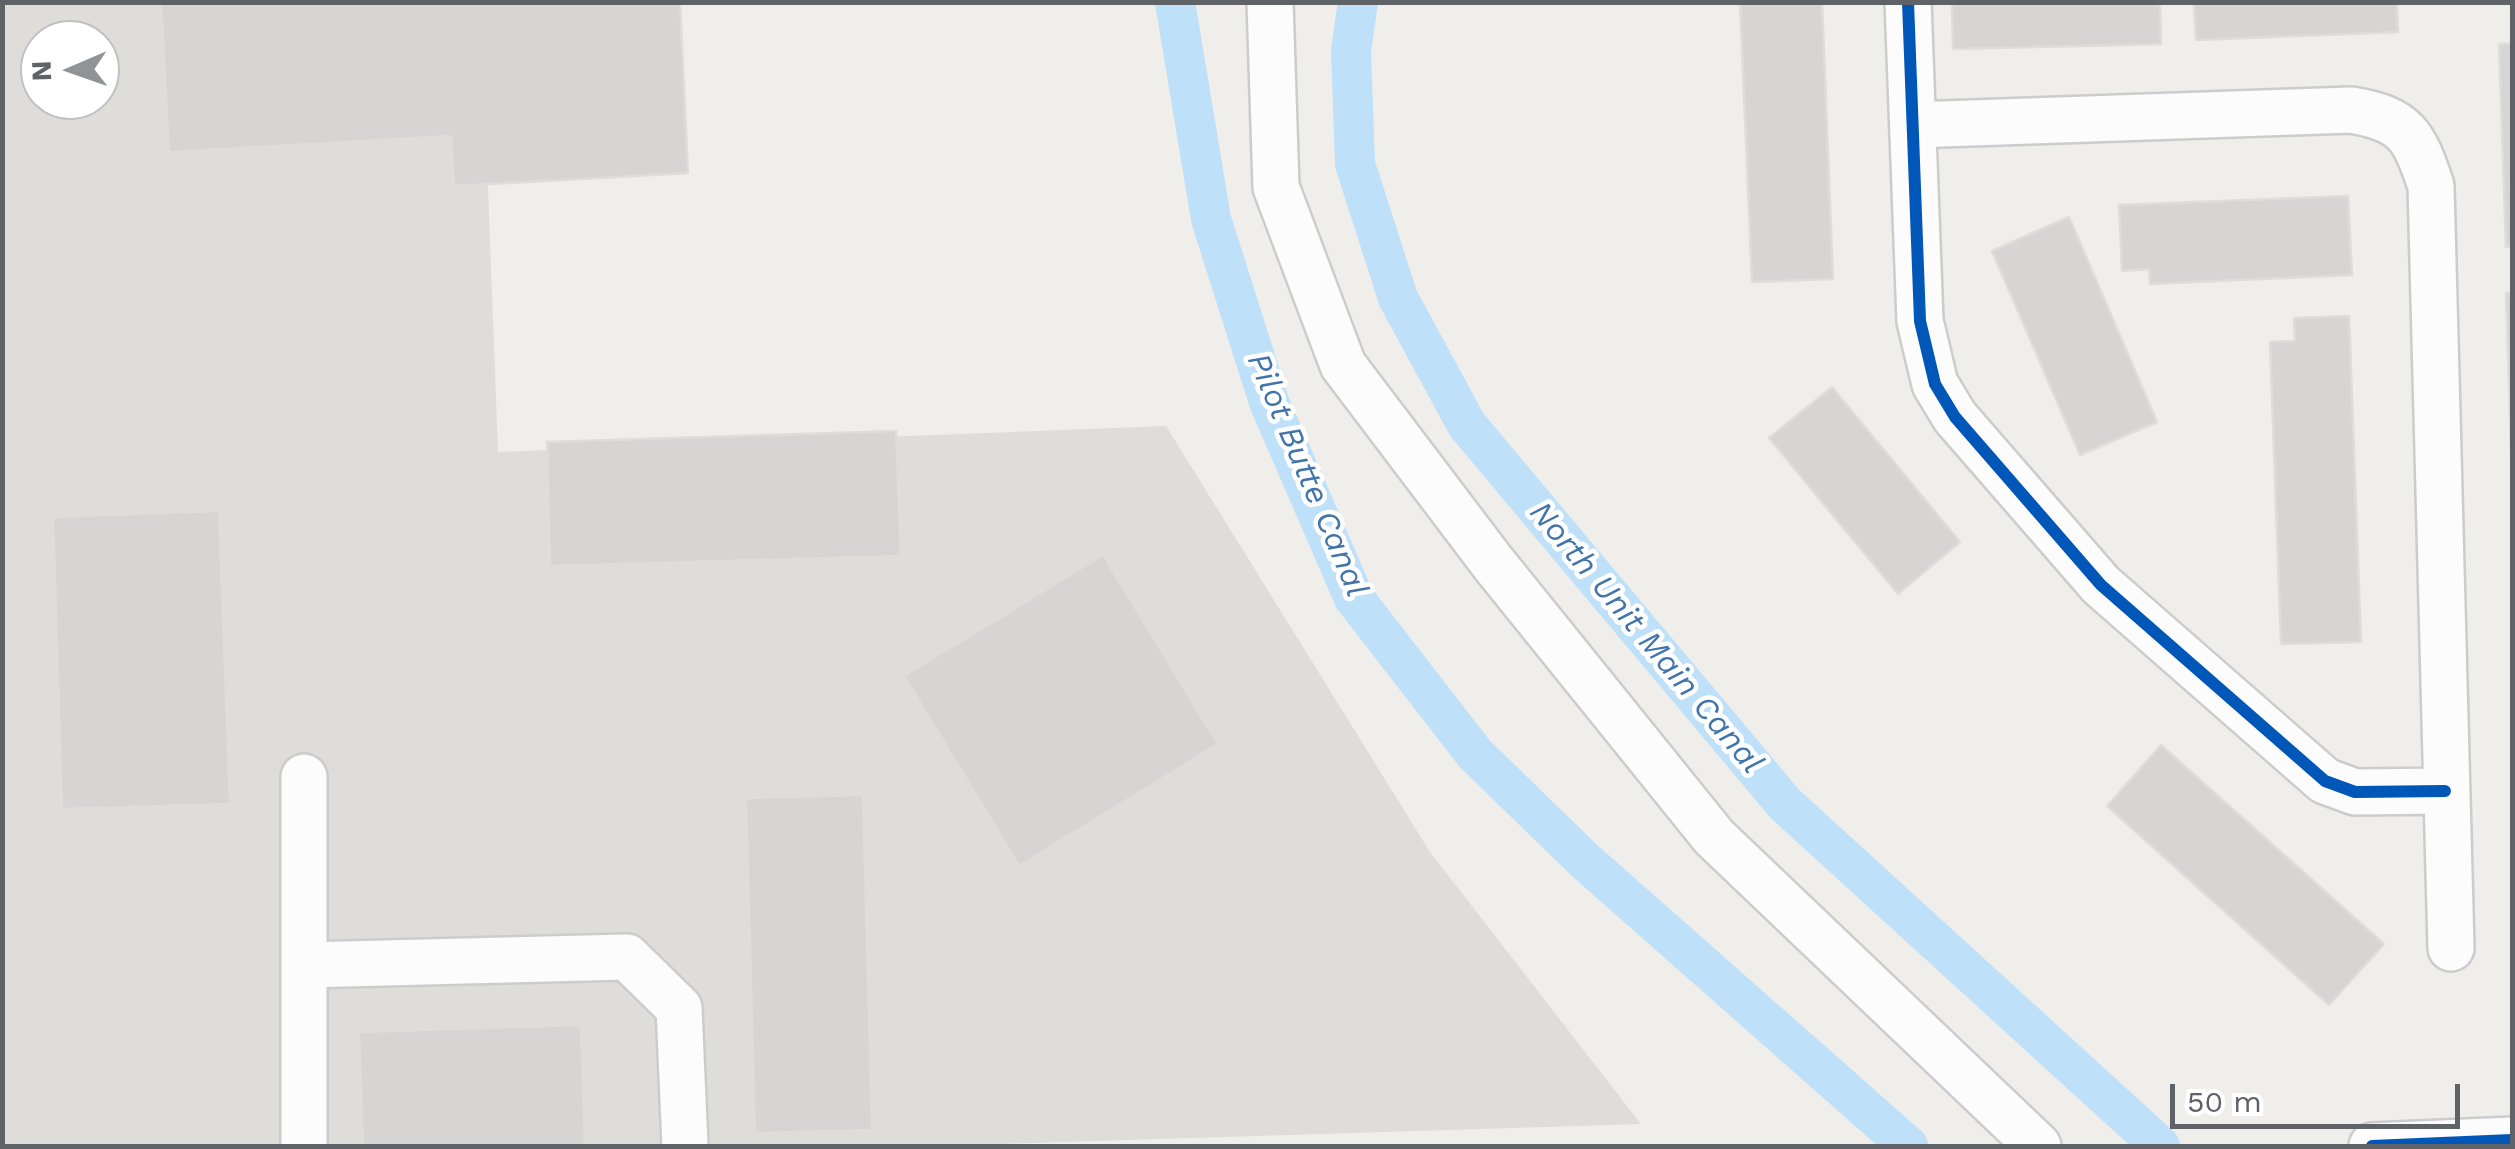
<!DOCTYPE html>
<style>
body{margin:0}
#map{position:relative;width:2515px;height:1149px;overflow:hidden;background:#efeeea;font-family:"Work Sans",sans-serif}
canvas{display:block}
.frame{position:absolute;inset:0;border:5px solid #5f6368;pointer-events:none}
.north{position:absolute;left:20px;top:20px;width:100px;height:100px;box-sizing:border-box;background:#fff;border:2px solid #bfc1c3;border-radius:50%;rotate:268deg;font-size:28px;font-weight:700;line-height:40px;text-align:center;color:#5f6368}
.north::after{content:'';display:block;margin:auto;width:35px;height:45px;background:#919496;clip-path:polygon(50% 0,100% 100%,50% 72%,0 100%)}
.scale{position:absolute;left:2170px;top:1084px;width:290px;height:45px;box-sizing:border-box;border:5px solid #5f6368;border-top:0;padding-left:12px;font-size:30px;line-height:35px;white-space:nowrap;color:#5f6368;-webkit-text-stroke:8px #fff;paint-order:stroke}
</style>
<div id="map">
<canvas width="2515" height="1149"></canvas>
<div class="frame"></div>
<div class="north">N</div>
<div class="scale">50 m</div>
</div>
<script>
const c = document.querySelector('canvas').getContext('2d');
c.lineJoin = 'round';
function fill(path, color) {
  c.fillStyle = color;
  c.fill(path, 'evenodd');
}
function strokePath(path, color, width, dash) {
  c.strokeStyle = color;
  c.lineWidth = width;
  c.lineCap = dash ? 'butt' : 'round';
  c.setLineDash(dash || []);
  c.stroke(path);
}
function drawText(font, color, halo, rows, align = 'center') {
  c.font = font + ' "Work Sans",sans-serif';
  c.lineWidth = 9;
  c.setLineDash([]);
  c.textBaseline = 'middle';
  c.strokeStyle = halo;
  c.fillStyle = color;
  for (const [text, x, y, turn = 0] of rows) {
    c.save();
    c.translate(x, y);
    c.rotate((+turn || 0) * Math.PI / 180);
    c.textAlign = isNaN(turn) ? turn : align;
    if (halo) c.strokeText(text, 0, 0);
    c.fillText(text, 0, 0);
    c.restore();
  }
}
fill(new Path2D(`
 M2 3H481L498 452 1166 426 1430 852 1641 1124 936 1146H3ZM40 40H100V100H40Z`), '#dfddda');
strokePath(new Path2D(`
 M1175 2 1211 219 1269 402 1354 598 1475 754 1584 860 1908 1146
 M1358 2 1351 51 1355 164 1398 298 1467 425 1785 804 2160 1146`), '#bfe0f9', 40);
const building = new Path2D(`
 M161 2H680L688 173 454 186 451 136 169 152Z
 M1740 2H1822L1833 279 1752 282Z
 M1952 2H2160L2161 44 1953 49Z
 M2194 2H2397L2398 32 2196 40Z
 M2512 43V246L2506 247 2499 44Z
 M2348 196 2352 275 2150 284 2149 269 2122 271 2119 205Z
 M2069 217 2157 422 2080 455 1992 251Z
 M2506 293H2512V482Z
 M2349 316 2361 642 2281 644 2270 342 2295 341 2294 318Z
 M1832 387 1960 542 1898 594 1769 438Z
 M896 431 901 556 550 566 547 442Z
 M219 511 230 804 62 809 53 517Z
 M1103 555 1218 744 1019 866 904 676Z
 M2161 745 2384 944 2329 1005 2107 806Z
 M863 795 872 1130 755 1133 746 798Z
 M581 1025 585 1146H363L359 1032Z`);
fill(building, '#d6d5d3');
strokePath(building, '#deddd9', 2.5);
const minor = new Path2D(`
 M1270 2 1276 187 1343 365 1493 563 1714 837 2038 1146
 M1908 2 1920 321 1935 384 1955 417 2101 585 2325 781 2355 792 2445 791
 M1913 125 2351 110C2406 119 2414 135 2431 186L2451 948
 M304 965 627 957 679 1008 685 1146
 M304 1146V777
 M2372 1146 2512 1140`);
strokePath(minor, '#cbcccc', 50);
strokePath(minor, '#fdfcfc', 45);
strokePath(new Path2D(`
 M1908 2 1920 321 1935 384 1955 417 2101 585 2325 781 2355 792 2445 791
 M2372 1146 2512 1140`), '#0057b8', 12);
drawText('italic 32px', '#4174aa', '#fff', [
 ["Pilot Butte Canal",1307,475,67],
 ["North Unit Main Canal",1646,638,50]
]);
</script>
